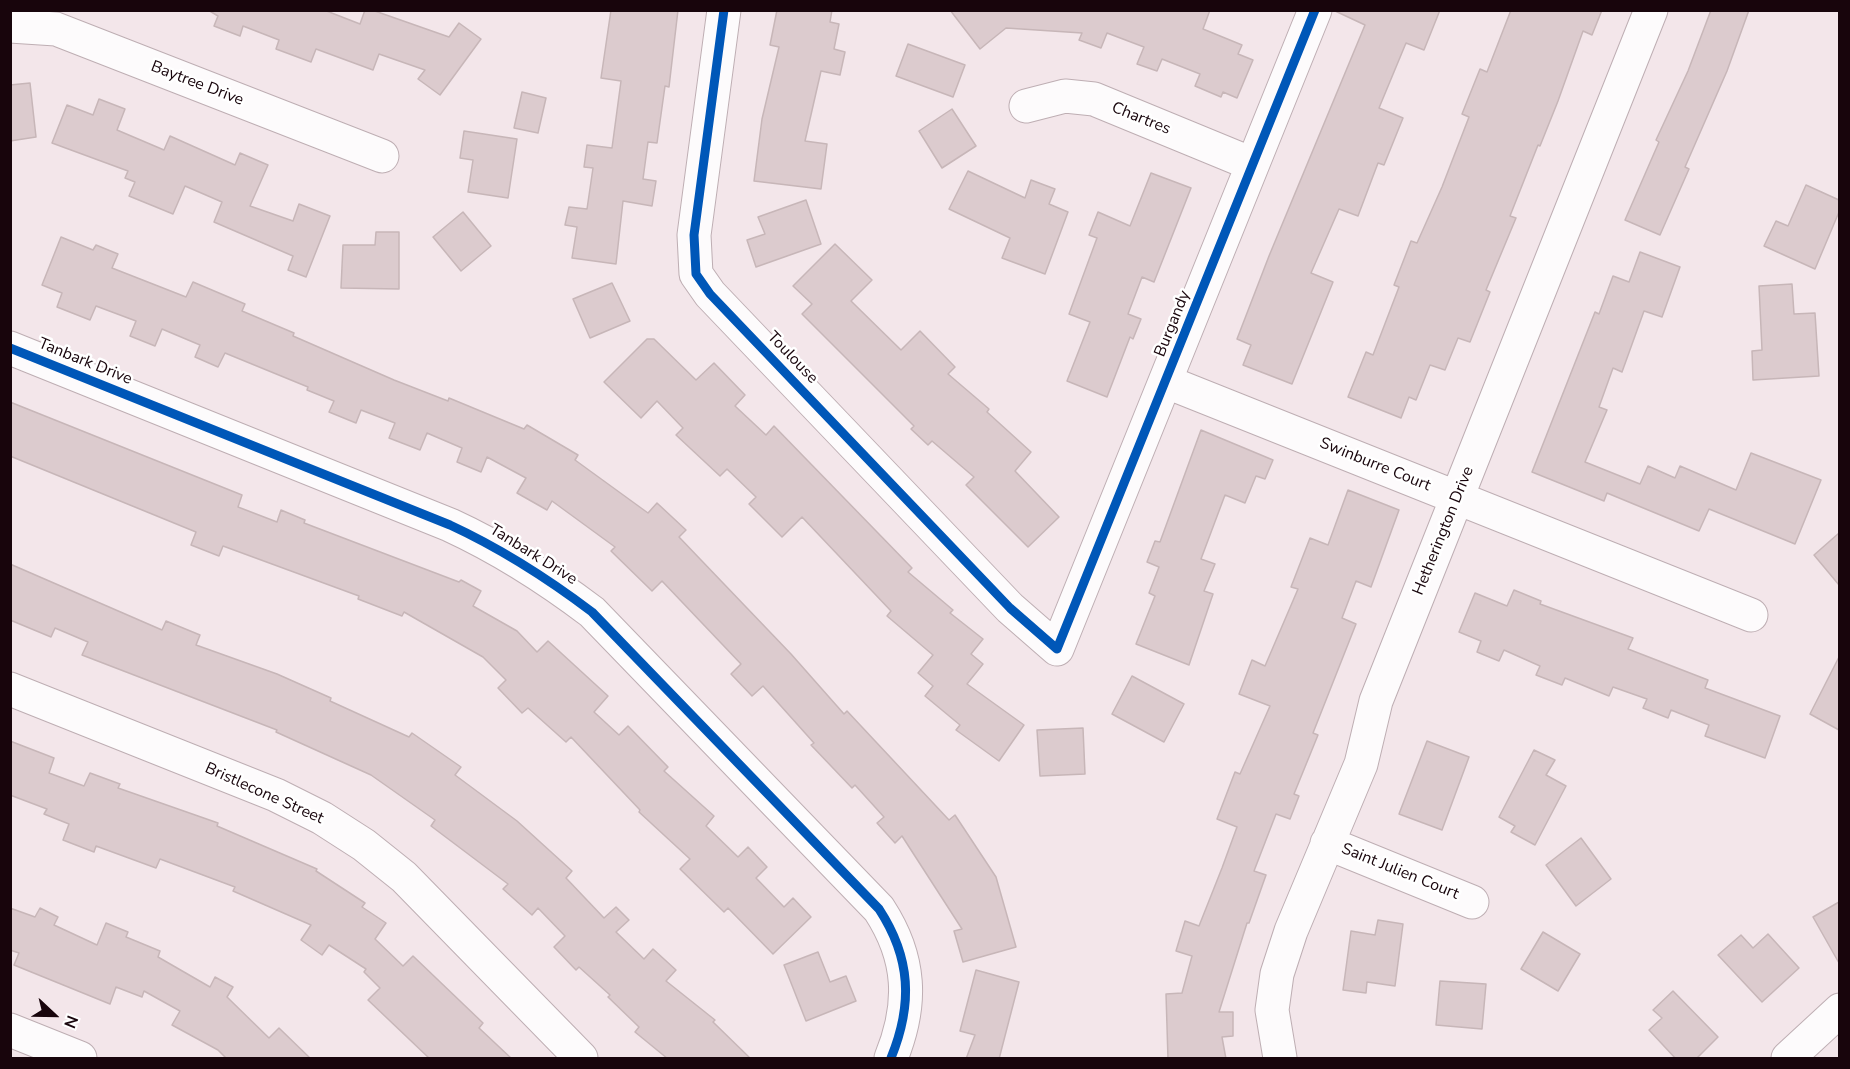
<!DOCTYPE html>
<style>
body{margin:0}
#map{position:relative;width:1850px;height:1069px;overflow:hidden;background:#f3e6ea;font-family:"Nunito Sans",sans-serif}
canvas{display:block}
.frame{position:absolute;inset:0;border:12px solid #18050c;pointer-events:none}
.north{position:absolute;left:24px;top:985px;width:60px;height:60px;-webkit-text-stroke:4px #fff;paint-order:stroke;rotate:112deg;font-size:16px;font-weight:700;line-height:24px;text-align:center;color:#18050c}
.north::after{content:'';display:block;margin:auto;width:21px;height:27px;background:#18050c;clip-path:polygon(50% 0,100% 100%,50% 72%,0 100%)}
</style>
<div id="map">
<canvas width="1850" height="1069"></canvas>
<div class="frame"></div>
<div class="north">N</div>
</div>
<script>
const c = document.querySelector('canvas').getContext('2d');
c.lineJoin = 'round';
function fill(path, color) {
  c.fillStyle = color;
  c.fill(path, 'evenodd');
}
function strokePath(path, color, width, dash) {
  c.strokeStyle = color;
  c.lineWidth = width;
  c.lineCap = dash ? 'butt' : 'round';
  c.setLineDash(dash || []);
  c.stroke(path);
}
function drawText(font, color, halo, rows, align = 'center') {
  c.font = font + ' "Nunito Sans",sans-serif';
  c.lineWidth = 5;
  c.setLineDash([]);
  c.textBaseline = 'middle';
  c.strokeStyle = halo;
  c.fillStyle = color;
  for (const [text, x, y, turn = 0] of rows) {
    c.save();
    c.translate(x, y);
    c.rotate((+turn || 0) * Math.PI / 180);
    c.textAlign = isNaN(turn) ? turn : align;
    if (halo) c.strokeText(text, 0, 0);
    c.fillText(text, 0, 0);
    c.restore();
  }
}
const building = new Path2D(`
 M208 10H324L360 24 365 10H372L449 37 459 23 481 39 440 95 418 79 425 70 379 54 373 70 316 49 311 62 276 49 279 40 243 26 240 36 214 26 218 16Z
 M611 10H678L669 87 665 86 657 143 648 142 643 179 656 181 652 206 623 201 616 264 572 258 577 227 565 225 569 207 587 209 593 168 584 167 587 145 612 148 621 81 601 78Z
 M777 10H832L830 22 839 24 834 49 845 52 840 75 821 71 805 141 827 144 821 189 754 181 762 119 779 47 770 45Z
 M950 10H1210L1203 29 1242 45 1238 54 1253 60 1237 98 1223 92 1221 97 1195 86 1200 74 1162 59 1157 71 1137 64 1144 47 1107 33 1101 48 1079 40 1082 33 1006 28 980 49Z
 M1333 10H1440L1424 50 1406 43 1379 108 1403 118 1384 165 1378 163 1358 216 1339 209 1311 273 1333 282 1292 384 1243 365 1251 345 1237 339 1269 256 1365 25Z
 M1511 10H1602L1592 35 1583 31 1558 101 1540 146 1538 145 1510 216 1516 218 1486 290 1490 292 1470 342 1458 338 1445 370 1430 365 1416 400 1409 397 1401 418 1348 397 1366 352 1373 355 1399 287 1394 285 1411 241 1417 243 1442 187 1469 117 1462 114 1480 69 1487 72Z
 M1711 10H1749L1727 71 1685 167 1689 169 1660 235 1625 220 1659 142 1656 140 1688 71Z
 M908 44 965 65 953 97 896 76Z
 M30 83 36 137 10 141V85Z
 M522 92 546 98 538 133 514 128Z
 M99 99 125 109 117 130 164 150 170 136 235 165 240 153 268 165 250 206 293 221 299 204 330 216 306 277 288 270 293 256 214 222 222 202 185 186 173 214 129 196 135 182 125 178 128 171 52 143 67 105 93 115Z
 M952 109 976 146 942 168 919 131Z
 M464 131 517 139 508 198 468 192 473 160 460 158Z
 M968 171 1025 198 1031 180 1055 189 1049 204 1068 212 1045 274 1002 258 1010 238 949 209Z
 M1151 173 1191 188 1154 282 1142 277 1128 314 1141 319 1133 339 1130 337 1107 397 1067 381 1090 322 1069 314 1097 238 1089 235 1098 212 1130 226Z
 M1806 185 1839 200V212L1815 269 1764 246 1776 221 1788 226Z
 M806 200 821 244 756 267 747 240 765 234 758 217Z
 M463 212 491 246 461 271 433 237Z
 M376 232H399V289L341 288 343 245H375Z
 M61 237 93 250 96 245 118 254 112 268 186 297 193 282 245 304 242 311 294 333 293 336 394 380 448 401 449 398 524 429 527 425 578 455 575 460 648 513 657 503 686 530 679 537 791 654 844 714 847 711 949 820 955 815 996 877 1016 947 963 962 954 931 962 929 902 836 895 843 877 823 884 817 855 785 852 788 811 745 814 743 763 686 752 696 731 674 741 664 662 581 652 591 611 551 615 547 552 501 547 510 517 493 526 478 487 457 481 472 457 462 462 448 427 433 420 450 389 438 395 423 361 410 356 423 329 412 334 401 307 390 308 387 225 353 218 367 195 357 200 345 162 329 155 346 130 336 136 321 96 306 90 320 57 307 62 293 42 285Z
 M835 244 872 280 851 301 901 350 920 331 955 367 948 374 989 409 987 412 1031 452 1015 471 1059 517 1028 547 966 485 974 477 932 441 928 445 911 429 914 426 802 314 812 304 793 286Z
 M1640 252 1680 267 1662 317 1644 311 1622 372 1613 368 1599 407 1607 410 1585 462 1640 484 1648 466 1675 478 1680 466 1736 490 1751 453 1821 480 1795 544 1709 509 1699 531 1607 493 1604 501 1532 472 1595 312 1599 314 1613 276 1629 282Z
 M612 283 630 321 590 338 573 299Z
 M1792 284 1794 314 1815 313 1819 376 1753 380 1752 351 1762 350 1759 286Z
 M647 339H654L696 380 714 363 745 395 735 406 766 435 774 426 912 568 908 572 953 610 950 613 983 639 971 654 983 664 967 684 1024 725 999 761 956 730 960 725 925 696 933 686 918 673 933 655 887 616 891 611 802 517 782 537 749 504 756 497 727 469 720 476 676 435 683 428 657 401 641 418 604 382Z
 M10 402 242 495 238 507 277 522 281 510 305 520 304 523 459 582 461 580 481 591 473 606 517 631 537 652 548 641 608 696 594 712 619 735 628 726 668 767 664 771 714 816 706 826 738 857 748 847 767 867 756 878 784 907 793 898 811 917 773 954 728 908 724 912 680 869 690 859 639 812 640 810 571 737 566 742 528 708 522 713 498 688 506 680 483 657 404 612 402 616 358 599 359 596 223 546 219 556 191 545 196 532 10 456Z
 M1201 430 1273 460 1265 479 1256 476 1245 503 1225 495 1201 559 1215 564 1204 591 1213 594 1189 665 1136 644 1155 596 1149 593 1159 567 1147 562 1155 541 1160 542Z
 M1348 490 1399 510 1371 587 1356 581 1342 618 1356 624 1313 733 1318 735 1294 794 1299 796 1290 819 1276 814 1254 871 1266 875 1249 923H1247L1219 1012H1233V1036L1222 1037 1226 1059H1168L1166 994 1182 993 1192 956 1176 951 1185 921 1199 926 1222 868 1237 827 1217 819 1235 772 1240 774 1270 706 1239 694 1252 660 1265 666 1298 589 1291 587 1310 538 1328 545Z
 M1839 533V585L1814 555Z
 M10 564 162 630 166 621 200 635 196 645 277 674 331 698 330 701 409 737 412 733 461 767 455 775 517 821 572 871 566 878 604 918 616 907 629 920 616 932 644 959 653 949 676 970 666 981 715 1020 713 1022 751 1059H668L635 1032 639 1027 608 997 610 995 579 967 576 970 554 947 565 936 538 908 532 915 503 889 508 884 431 826 435 820 371 775 276 732 277 730 82 655 88 642 55 628 51 637 10 620Z
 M1514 590 1541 601 1540 604 1633 638 1628 649 1708 680 1705 688 1780 716 1765 758 1705 736 1709 725 1671 710 1668 718 1643 708 1647 699 1613 687 1609 696 1565 678 1562 685 1536 675 1540 666 1504 650 1499 661 1477 652 1481 641 1459 632 1475 593 1507 606Z
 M1839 657V730L1810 714Z
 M1132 676 1184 704 1164 742 1112 714Z
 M1083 728 1085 774 1040 776 1037 730Z
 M10 741 54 758 49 773 84 786 90 773 120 784 118 788 218 823 217 826 317 869 316 871 365 903 362 907 386 923 375 939 403 966 413 956 483 1023 479 1028 512 1059H430L368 1000 380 988 364 972 366 969 329 945 322 955 301 940 311 925 233 891 235 887 160 859 156 868 96 846 94 852 63 840 69 824 44 814 47 809 10 795Z
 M1427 741 1469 757 1442 830 1399 814Z
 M1534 750 1555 760 1546 775 1566 786 1535 845 1511 832 1515 826 1499 817Z
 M1581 838 1611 879 1576 906 1546 865Z
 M1839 902V963L1813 917Z
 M10 908 35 917 40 908 58 917 54 925 97 945 106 923 128 932 126 937 160 951 158 957 210 987 215 977 233 987 227 997 269 1038 279 1028 311 1059H227L218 1050 172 1025 180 1011 144 991 142 997 116 987 110 1004 14 965 19 953 10 950Z
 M1378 920 1403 924 1395 986 1367 982 1366 993 1343 990 1351 931 1375 935Z
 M1543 932 1580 954 1558 991 1521 969Z
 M1768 934 1799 968 1762 1002 1718 955 1741 935 1753 948Z
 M818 952 830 982 846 976 856 1001 806 1021 784 965Z
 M976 970 1019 982 999 1059H966L975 1035 960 1031Z
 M1440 981 1486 984 1482 1029 1436 1025Z
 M1673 991 1718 1037 1696 1059H1676L1649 1030 1662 1018 1653 1010Z`);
fill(building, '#dccbce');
strokePath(building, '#c7b6b8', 1.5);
const minor = new Path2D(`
 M724 10 694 235 696 274 710 294 1010 608 1057 649 1315 10
 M10 26 56 29 382 156
 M1026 106 1065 96 1094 99 1252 164
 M10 348 450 525C502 549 547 578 592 612L879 909C911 958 913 1004 891 1058
 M1167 382 1751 615
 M10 689 276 795 322 818 364 845 404 877 581 1058
 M1327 843 1472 902
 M10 1030 80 1058
 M1280 1058 1272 1010 1277 974 1291 931 1361 764 1376 701 1651 10
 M1788 1058 1840 1010`);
strokePath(minor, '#beaeb3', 35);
strokePath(minor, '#fdfbfc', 33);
strokePath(new Path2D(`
 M724 10 694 235 696 274 710 294 1010 608 1057 649 1315 10
 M10 348 450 525C502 549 547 578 592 612L879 909C911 958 913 1004 891 1058`), '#0057b8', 9);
drawText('16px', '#18050c', '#fff', [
 ["Baytree Drive",197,84,21],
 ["Chartres",1141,119,22],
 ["Burgandy",1173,324,-68],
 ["Toulouse",792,358,46],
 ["Tanbark Drive",85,362,22],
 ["Swinburre Court",1375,465,22],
 ["Hetherington Drive",1444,531,-68],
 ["Tanbark Drive",533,555,32],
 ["Bristlecone Street",264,794,24],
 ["Saint Julien Court",1400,872,22]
]);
</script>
